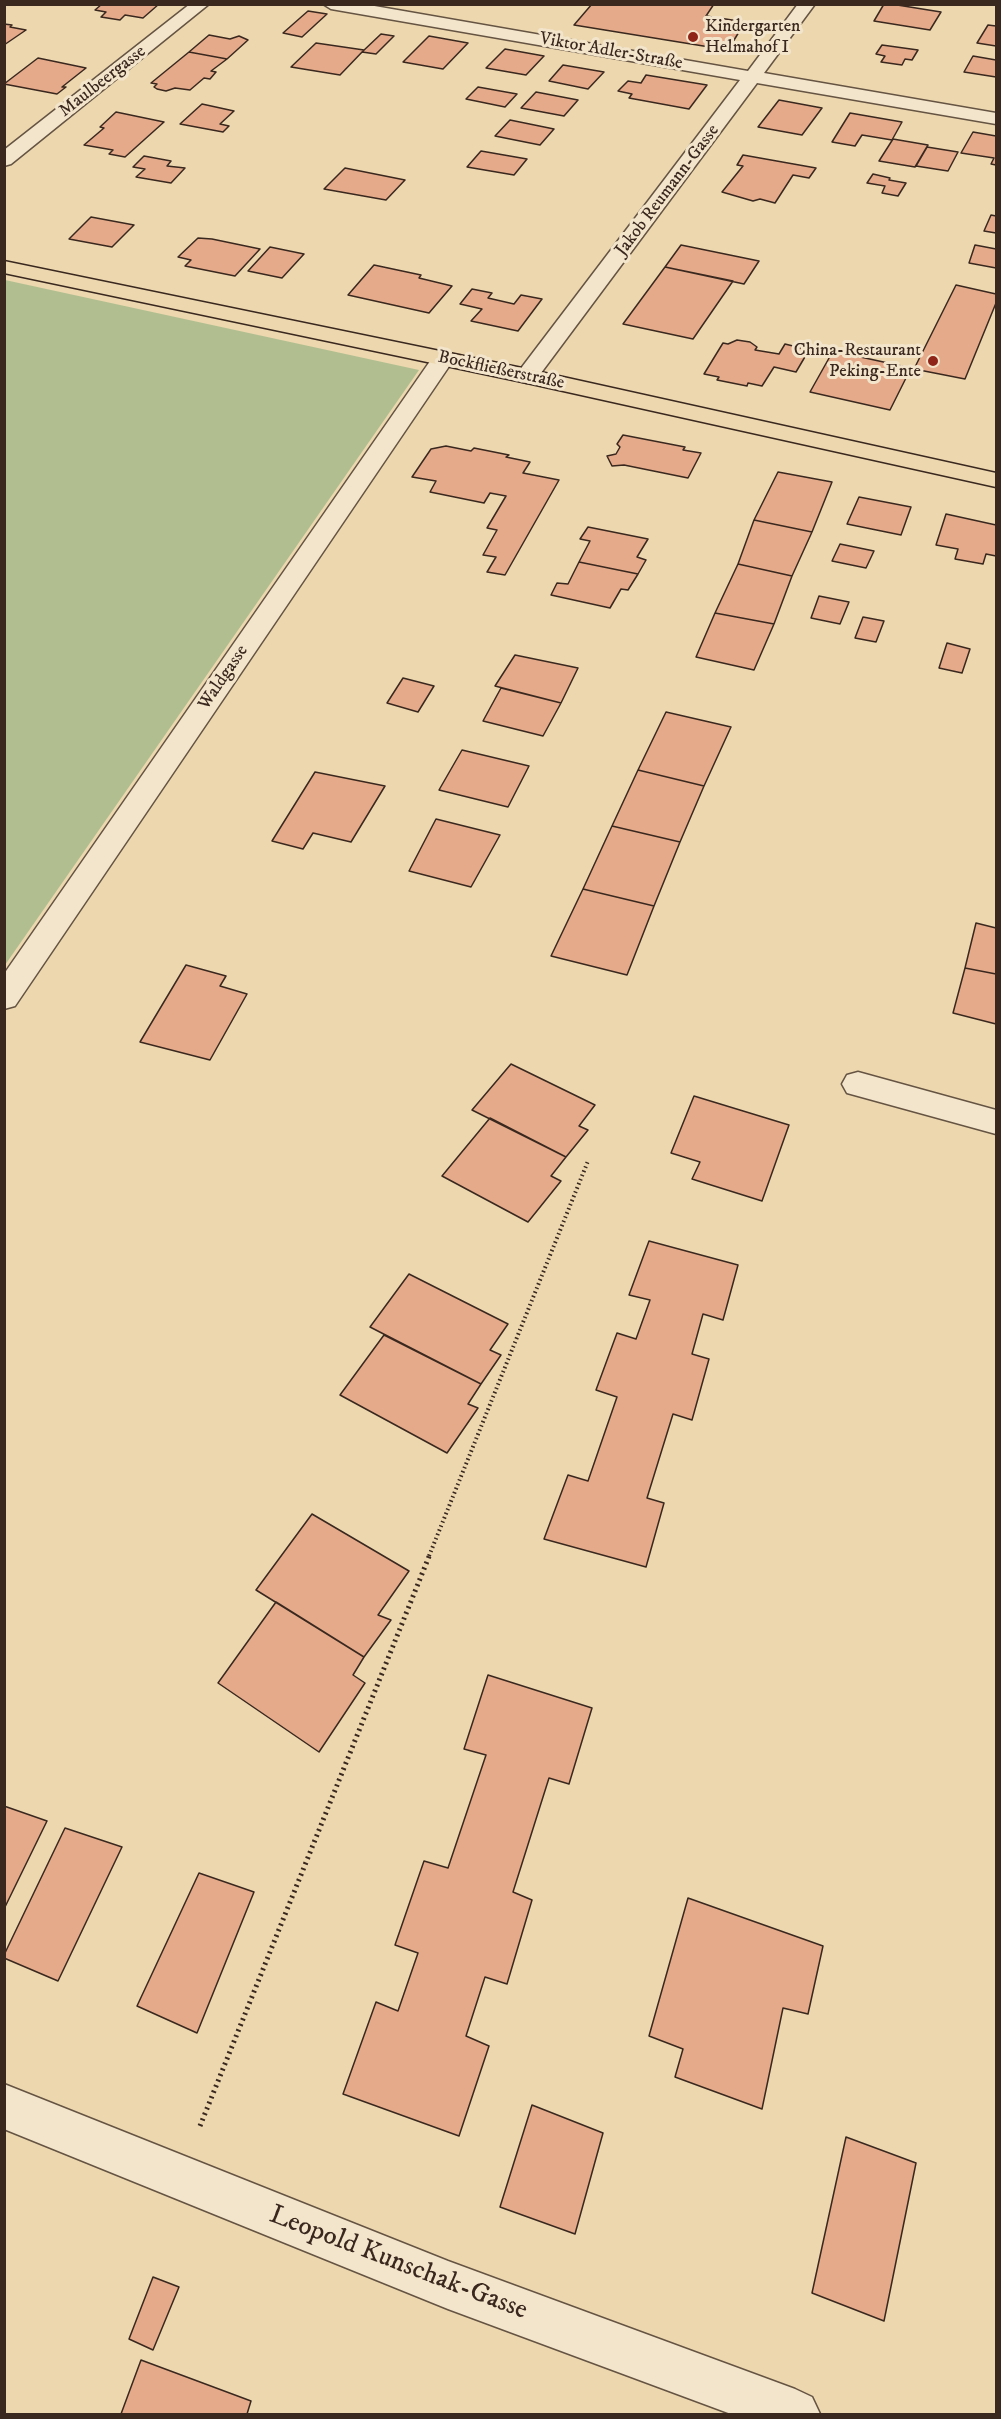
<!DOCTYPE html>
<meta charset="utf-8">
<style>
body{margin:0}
#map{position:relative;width:1001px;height:2419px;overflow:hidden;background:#ecd7af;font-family:"IM FELL DW Pica",serif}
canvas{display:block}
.frame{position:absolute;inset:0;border:6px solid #3a281f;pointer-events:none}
</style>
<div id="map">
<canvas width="1001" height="2419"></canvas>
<div class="frame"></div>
</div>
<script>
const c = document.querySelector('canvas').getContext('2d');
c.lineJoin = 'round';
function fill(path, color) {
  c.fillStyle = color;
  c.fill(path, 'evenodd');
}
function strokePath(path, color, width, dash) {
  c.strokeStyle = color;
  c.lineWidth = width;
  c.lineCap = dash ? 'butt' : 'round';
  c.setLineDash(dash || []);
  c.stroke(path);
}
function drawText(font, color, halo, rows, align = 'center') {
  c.font = font + ' "IM FELL DW Pica",serif';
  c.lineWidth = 6;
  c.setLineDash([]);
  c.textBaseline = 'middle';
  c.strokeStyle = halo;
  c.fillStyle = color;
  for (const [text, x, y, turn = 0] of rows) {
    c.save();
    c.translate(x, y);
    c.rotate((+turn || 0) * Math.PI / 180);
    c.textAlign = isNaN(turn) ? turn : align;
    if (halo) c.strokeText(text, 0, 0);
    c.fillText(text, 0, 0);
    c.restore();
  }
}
fill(new Path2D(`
 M5 280 419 370 5 965 4 280Z`), '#b1bf90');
const building = new Path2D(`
 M102 4H159L143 18 125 15 120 20 101 17 106 12 95 10Z
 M592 4H714L706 16 745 22 728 50 574 25Z
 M884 4H891L941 12 930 30 874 21Z
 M308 11 327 14 302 37 283 33Z
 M4 24 12 25 10 27 26 30 4 45Z
 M988 25 996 26V46L977 43Z
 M381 34 394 36 376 54 362 52Z
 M209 35 230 39 239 36 248 40 227 59 189 52Z
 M429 36 468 43 443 69 403 62Z
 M316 43 364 50 340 75 291 67Z
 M882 45 918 50 912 60 905 59 902 65 881 62 885 56 876 54Z
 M505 49 544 56 526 75 486 68Z
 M189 52 227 59 211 71 216 72 210 79 204 78 190 90 175 88 166 91 157 89 154 87 157 84 151 83Z
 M973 56 996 60V77L964 72Z
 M38 58 86 68 62 87H66L57 94 4 84Z
 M563 65 604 72 588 89 549 81Z
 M646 75 707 85 689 109 629 98 632 94 618 91 628 81 641 83Z
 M478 87 517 94 505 107 466 99Z
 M536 92 578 100 564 116 521 108Z
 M779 100 822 108 802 135 758 127Z
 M202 104 234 111 220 124 229 126 223 132 180 124Z
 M116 112 164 122 125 157 109 154 113 150 84 145 104 128 100 127Z
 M850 113 902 122 892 140 862 135 855 146 832 142Z
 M510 120 554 129 540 145 495 136Z
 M973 132 996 136V165L991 164 994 158 961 153Z
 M893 139 928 145 915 167 879 161Z
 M927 147 958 152 948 171 916 166Z
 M481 151 527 159 514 175 467 167Z
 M743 155 816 168 809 178 793 175 775 203 760 199 753 201 722 192 743 166 737 165Z
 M144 156 171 161 167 166 185 168 171 183 136 177 145 169 133 167Z
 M345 168 405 180 386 200 324 189Z
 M873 174 890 178 889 180 906 183 898 196 882 193 885 186 867 183Z
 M991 215 996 216V233L984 231Z
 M91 217 134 225 112 247 69 239Z
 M198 238 212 239 260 249 235 276 185 266 191 260 178 257Z
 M681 245 759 261 744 284 665 267Z
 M975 245 996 249V268L969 263Z
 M270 247 304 254 282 278 248 271Z
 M374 265 421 275 419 278 452 286 429 313 348 295Z
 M665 267 733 281 693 339 623 324Z
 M956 285 996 294V303L965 379 914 369Z
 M472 289 492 293 488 298 514 304 521 295 542 299 518 331 471 321 482 309 460 304Z
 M737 340 750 342 757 347 755 350 779 354 785 344 809 350 796 372 774 367 762 386 748 383 747 386 717 380 719 377 704 374 723 343 728 344Z
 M833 351 911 368 890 410 810 392Z
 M623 435 685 447 683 450 701 453 688 478 624 465 612 466 607 456 616 454 620 447 617 444Z
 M446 446 471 451 474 448 509 455 506 457 530 462 523 473 559 480 505 575 487 572 496 557 483 555 497 530 487 528 506 496 490 493 484 503 430 492 436 481 412 477 431 449Z
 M778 472 832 482 812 532 754 520Z
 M859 497 911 507 901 535 847 524Z
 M946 514 996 525V556L986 554 983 564 955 559 958 549 936 545Z
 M754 520 812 532 792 576 738 564Z
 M588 527 648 539 637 557 646 560 638 574 579 562 590 541 580 539Z
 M840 544 874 551 866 568 832 561Z
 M579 562 638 574 628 590 621 589 610 608 551 595 557 583 568 584Z
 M738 564 792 576 774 624 715 613Z
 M819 596 849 602 840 624 811 618Z
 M715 613 774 624 754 670 696 657Z
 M863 617 884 621 876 642 855 638Z
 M947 643 970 649 962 673 939 668Z
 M515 655 578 668 561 703 495 686Z
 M403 678 434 686 418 712 387 703Z
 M501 688 561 703 543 736 483 721Z
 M666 712 731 727 704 786 638 770Z
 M462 750 529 766 508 807 439 790Z
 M638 770 704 786 680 842 612 826Z
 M315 772 385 786 351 842 313 833 303 849 272 841Z
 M436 819 500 835 471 887 409 871Z
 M612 826 680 842 654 906 583 889Z
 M583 889 654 906 627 975 551 956Z
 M976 923 996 928V974L965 968Z
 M186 965 226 976 220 986 247 994 210 1060 140 1042Z
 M965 968 996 974V1024L953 1013Z
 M511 1064 595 1105 579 1126 588 1130 566 1157 472 1110Z
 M694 1096 789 1125 762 1201 692 1179 700 1162 671 1153Z
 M490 1118 566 1157 551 1176 561 1181 528 1222 442 1176Z
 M649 1241 738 1265 723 1320 703 1314 692 1354 709 1359 692 1420 673 1414 647 1498 664 1503 646 1567 544 1539 568 1475 588 1481 617 1397 596 1390 617 1333 636 1339 650 1300 629 1295Z
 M409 1274 508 1324 490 1350 501 1355 481 1384 370 1327Z
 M384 1335 481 1384 468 1404 478 1408 447 1453 340 1395Z
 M312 1514 409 1571 378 1615 391 1620 364 1657 256 1590Z
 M276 1602 364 1657 353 1675 365 1683 319 1752 218 1683Z
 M488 1675 592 1708 569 1784 549 1778 513 1892 532 1900 507 1984 485 1977 466 2036 489 2046 459 2136 343 2094 376 2002 398 2011 418 1953 395 1945 424 1861 448 1868 486 1755 464 1749Z
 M4 1806 47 1821 4 1909Z
 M65 1828 122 1847 58 1981 4 1958V1955Z
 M199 1873 254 1892 197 2033 137 2006Z
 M688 1898 823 1946 808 2014 783 2008 762 2109 675 2077 683 2049 649 2036Z
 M532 2105 603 2133 575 2234 500 2207Z
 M846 2137 916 2163 884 2321 812 2293Z
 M153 2277 179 2287 153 2350 129 2339Z
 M141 2360 251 2401 247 2414H121Z`);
fill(building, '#e4aa89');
strokePath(building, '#3a281f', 1.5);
const minor = new Path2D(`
 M190 4H209L11 164 4 166V150Z
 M323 4H363L748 71 798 4H815L764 73 996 113V124L757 83 535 381 527 383 519 381 516 376 519 371 740 80 331 9Z
 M443 353 451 354 454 359 15 1006 4 1009V974L435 354Z
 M858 1072 996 1110V1134L847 1093 842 1084 847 1075Z
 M4 2084 448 2261 795 2389 812 2397 820 2414H731L448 2309 4 2129Z`);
const major = new Path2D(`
 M4 261 527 369 996 473V487L527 383 4 273Z`);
strokePath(minor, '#665443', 3);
strokePath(major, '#3a281f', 3);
strokePath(new Path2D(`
 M429 1556 588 1161`), '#3a281f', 4, [1.5, 3]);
strokePath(new Path2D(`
 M200 2126 430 1554`), '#3a281f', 5, [2, 4]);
fill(minor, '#f3e5cb');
fill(major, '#ecd7af');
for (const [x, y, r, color] of [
 [693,37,6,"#8f2418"],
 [933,361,6,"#8f2418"]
]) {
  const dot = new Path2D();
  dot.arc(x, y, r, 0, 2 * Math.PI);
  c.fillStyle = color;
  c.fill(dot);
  strokePath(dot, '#f3e5cb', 2);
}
drawText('18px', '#3a281f', '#f3e5cb', [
 ["Kindergarten",705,27],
 ["Helmahof I",705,48],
 ["China-Restaurant",921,351,"right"],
 ["Peking-Ente",921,372,"right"]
], 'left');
drawText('18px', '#3a281f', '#f3e5cb', [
 ["Viktor Adler-Straße",611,52,10],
 ["Maulbeergasse",103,82,-38],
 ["Jakob Reumann-Gasse",668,191,-53],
 ["Bockfließerstraße",501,371,12],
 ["Waldgasse",224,678,-56]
]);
drawText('27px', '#3a281f', '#f3e5cb', [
 ["Leopold Kunschak-Gasse",398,2264,21]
]);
</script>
